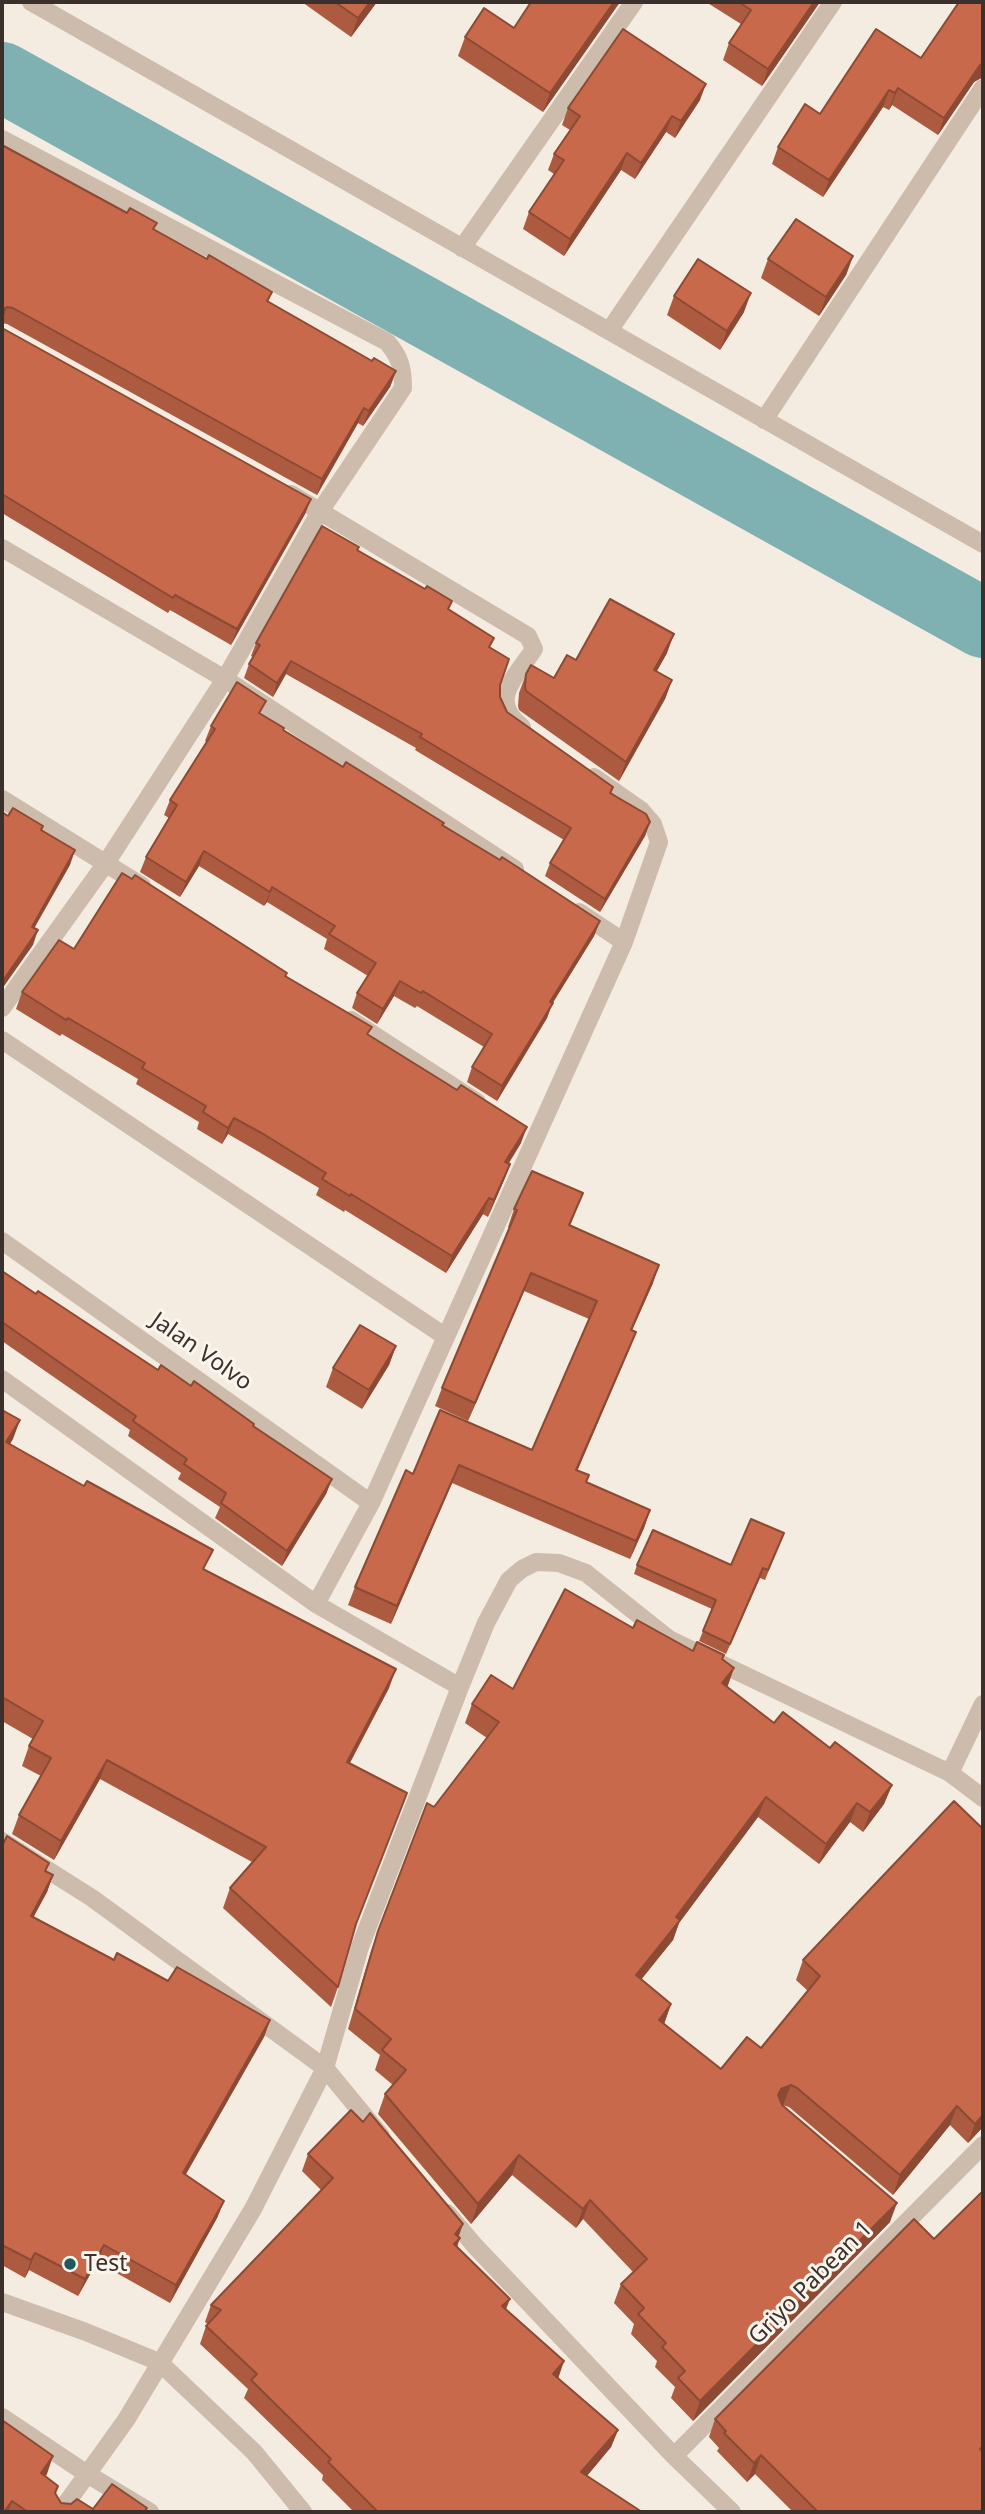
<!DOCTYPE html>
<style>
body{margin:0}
#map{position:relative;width:985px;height:2514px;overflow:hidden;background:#f4ebe1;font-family:"Noto Sans",sans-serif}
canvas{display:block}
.frame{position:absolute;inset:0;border:4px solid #3b302b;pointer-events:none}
</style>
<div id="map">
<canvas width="985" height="2514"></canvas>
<div class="frame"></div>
</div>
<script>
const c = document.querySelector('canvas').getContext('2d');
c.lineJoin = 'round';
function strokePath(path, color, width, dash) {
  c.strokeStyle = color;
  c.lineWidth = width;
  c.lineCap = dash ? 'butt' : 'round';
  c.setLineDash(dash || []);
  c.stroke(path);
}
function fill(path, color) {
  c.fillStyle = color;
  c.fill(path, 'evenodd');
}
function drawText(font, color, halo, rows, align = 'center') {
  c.font = font + ' "Noto Sans",sans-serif';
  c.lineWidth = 6;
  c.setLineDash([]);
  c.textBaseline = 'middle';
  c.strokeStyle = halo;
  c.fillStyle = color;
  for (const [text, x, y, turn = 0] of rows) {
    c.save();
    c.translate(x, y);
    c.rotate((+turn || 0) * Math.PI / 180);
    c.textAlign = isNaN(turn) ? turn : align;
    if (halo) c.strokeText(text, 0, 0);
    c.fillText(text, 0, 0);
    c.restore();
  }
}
strokePath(new Path2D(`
 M2 77 983 623`), '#7fb0b2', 70);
strokePath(new Path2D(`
 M31 2 983 544
 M2 139 387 342C400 357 403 368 403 388L321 510 225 679 106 863 2 1008
 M462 248 634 2
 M609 331 833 2
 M764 420 983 88
 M291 494 528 636 534 649C516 677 487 701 522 727
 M2 548 225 679 515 869
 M2 799 142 886
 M579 912 624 942
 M351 1020 477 1102
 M2 1040 446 1337
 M2 1241 371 1503
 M2 1379 316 1604 460 1687
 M316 1604 371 1503 624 942 659 842 653 824 641 810 594 777
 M950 1773 983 1704
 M2 1841 92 1898 325 2068 381 2136
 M447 2213 475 2246 674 2456 732 2512
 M2 2302 86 2332 159 2362 254 2452 303 2512
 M2 2417 87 2474 150 2512
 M674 2456 983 2145
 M60 2512 126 2420 253 2209 325 2068 360 1947 460 1687 486 1623 509 1580 522 1569 536 1562 559 1563 586 1573 669 1639 950 1773 983 1798`), '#cdbbac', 18);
fill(new Path2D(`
 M302 2H377L351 37Z
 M620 2 543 112 458 56 465 37 514 28Z
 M706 2H820L762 86 723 60 729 43 741 24Z
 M983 2V77L974 82 938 135 892 105 889 110 883 107 823 197 772 164 778 147 820 114 921 58Z
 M700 100 675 138 666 132 635 179 621 170 564 256 523 229 529 212 554 174 548 170 554 154 570 130 562 125 568 108Z
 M2 145 207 259 272 292 268 302 372 361 396 371 390 387 363 426 358 423 317 495 7 324 2 323Z
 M853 256 846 275 819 316 761 278 768 259Z
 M674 296 744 312 720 350 667 315Z
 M2 328 311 499 305 514 231 645 170 610 168 613 2 513Z
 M359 547 357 550 449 610 490 648 500 685V697L507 712 650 822 645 836 600 912 545 876 550 863 564 840 415 750 416 748 286 674 273 697 244 678 249 664 253 657 251 656 256 643Z
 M667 653 656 672 672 680 665 699 619 781 519 710 518 706 519 693 526 674 554 678 576 660Z
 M261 714 284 730 343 767 443 825 600 921 594 936 552 1004 547 1018 497 1101 467 1082 472 1067 484 1047 417 1006 415 1008 394 996 377 1024 352 1008 357 993 368 976 324 949 327 939 267 902 264 906 199 866 180 897 140 872 146 857 169 818 164 815 170 800 207 742 205 741 211 726Z
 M74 949 287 973 285 976 521 1143 509 1163 510 1164 504 1180 488 1217 483 1214 446 1273 345 1210 344 1212 316 1195 319 1188 259 1152 228 1134 222 1144 197 1129 199 1122 136 1084 138 1079 62 1034 60 1036 16 1009 22 992Z
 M583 1193 570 1226 653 1283 632 1330 629 1350 577 1470 586 1483 650 1510 644 1528 630 1559 452 1483 391 1624 348 1605 355 1587 413 1474 532 1450 589 1319 524 1291 468 1421 435 1406 442 1388 509 1228 508 1227 514 1209Z
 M2 1271 36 1294 158 1370 191 1386 332 1479 326 1494 282 1566 215 1518 220 1507 178 1479 181 1473 128 1436 130 1430 2 1341Z
 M396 1346 389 1365 362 1409 326 1387 333 1368Z
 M2 1410 20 1420 10 1444 389 1688 350 1763 355 1928 338 1987 331 2007 223 1908 230 1888 252 1862 100 1779 54 1860 12 1834 19 1815 41 1776 22 1766 29 1746 33 1739 2 1721Z
 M784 1533 765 1580 760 1578 726 1654 699 1641 712 1609 634 1574 637 1565H731Z
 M633 1628 693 1651 723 1660 734 1668 727 1687 774 1723 830 1748 892 1785 884 1804 863 1832 850 1822 819 1864 758 1817 679 1923 673 1940 641 1980 671 2004 664 2024 721 2069 761 2048 808 1991 796 1980 803 1960 983 1829V2127L968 2143 950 2125 893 2195 789 2107 782 2105 890 2222 693 2421 671 2398 675 2387 655 2367 657 2361 631 2334 634 2324 614 2303 621 2284 633 2272 583 2219 576 2228 512 2175 471 2224 378 2114 385 2094 393 2085 375 2070 380 2055 348 2029 371 1951 427 1803 434 1807 487 1738 465 1723 472 1704 513 1689Z
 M2 1843 53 1875 47 1892 33 1917 114 1960 270 2020 264 2037 185 2175 224 2201 217 2218 170 2303 97 2262 78 2296 29 2270 25 2278 2 2265Z
 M308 2154 463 2224 458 2237 457 2247 558 2378 618 2430 611 2447 587 2476 642 2512H354L322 2480 323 2475 244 2398 248 2389 200 2344 206 2326 208 2324 205 2322 211 2305 321 2190 302 2171Z
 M934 2239 983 2512H793L755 2474 747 2482 717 2451 719 2448 709 2437 715 2419Z
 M2 2420 47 2474 45 2476 61 2503 93 2509 146 2512H2Z`), '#ac5a40');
fill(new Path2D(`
 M370 2H377L351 37 358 18Z
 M614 2H620L543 112 550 93Z
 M814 2H820L762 86 768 69Z
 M983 63V77L974 82 938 135 944 118 980 65Z
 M706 84 700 100 675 138 681 121Z
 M898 88 892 105 889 110 895 93Z
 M889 90 883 107 823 197 829 180Z
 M672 116 666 132 635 179 641 163Z
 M627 153 621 170 564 256 570 239Z
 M853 256 846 275 819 316 826 297Z
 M751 293 744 312 720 350 727 331Z
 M7 307 2 321V310Z
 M396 371 390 387 363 426 369 411Z
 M364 408 358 423 317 495 322 479Z
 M311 499 305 514 231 645 237 629Z
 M674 634 667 653 647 689 654 670Z
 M291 661 286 674 273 697 277 683Z
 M672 680 665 699 619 781 626 762Z
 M650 822 645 836 600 912 605 899Z
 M75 850 70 865 27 941 32 927Z
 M204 851 199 866 180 897 186 882Z
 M272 887 267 902 264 906 270 892Z
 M600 921 594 936 552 1004 547 1018 497 1101 502 1086 550 1002Z
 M38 930 33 945 2 989V982Z
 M400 981 394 996 377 1024 383 1009Z
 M234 1118 228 1134 222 1144 228 1128Z
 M527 1127 521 1143 499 1178 505 1162Z
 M510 1164 504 1180 488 1217 494 1200Z
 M489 1198 483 1214 446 1273 452 1256Z
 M659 1265 653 1283 624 1348 631 1330Z
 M531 1273 524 1291 468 1421 475 1403Z
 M636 1332 629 1350 570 1488 576 1470Z
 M396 1346 389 1365 362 1409 369 1390Z
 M20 1420 13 1439 2 1457 6 1442Z
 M459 1465 452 1483 391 1624 397 1606Z
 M332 1479 326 1494 282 1566 287 1551Z
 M650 1510 644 1528 630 1559 636 1541Z
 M734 1668 727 1688 722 1683Z
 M396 1669 389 1688 340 1781 347 1762Z
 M107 1760 100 1779 54 1860 61 1841Z
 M892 1785 884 1804 863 1832 870 1812Z
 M766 1797 758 1817 679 1923 673 1940 628 1995 636 1975 676 1917Z
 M857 1803 850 1822 819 1864 826 1844Z
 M53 1875 47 1892 25 1933 31 1916Z
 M671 2004 664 2024 659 2020Z
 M270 2020 264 2037 177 2190 183 2173Z
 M791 2085 783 2105 774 2108 771 2115 781 2089Z
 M957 2106 950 2125 893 2195 900 2175Z
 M983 2115V2127L968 2143 975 2124Z
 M519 2155 512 2175 471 2224 478 2204Z
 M590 2200 583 2219 576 2228 583 2209Z
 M224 2201 217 2218 170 2303 176 2285Z
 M897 2203 890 2222 693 2421 700 2401Z
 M463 2224 457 2241 460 2238 454 2256 455 2234Z
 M104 2245 97 2262 78 2296 85 2279Z
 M35 2253 29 2270 25 2278 31 2260Z
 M510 2299 503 2317 502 2306Z
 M564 2361 558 2379 553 2374Z
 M618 2430 611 2447 575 2490 581 2472Z
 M761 2455 755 2474 747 2482 754 2463Z
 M53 2456 47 2474 34 2492 41 2473Z
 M12 2501 8 2512H4Z`), '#8c4a34');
const building = new Path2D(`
 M335 2H370L358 18Z
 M531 2H614L550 93 465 37 484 8 514 28Z
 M739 2H814L768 69 729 43 751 10Z
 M959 2H983V63L980 65 944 118 898 88 895 93 889 90 829 180 778 147 805 104 820 114 876 29 921 58Z
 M623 29 706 84 681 121 672 116 641 163 627 153 570 239 529 212 564 160 554 154 580 116 568 108Z
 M2 145 127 213 130 208 157 223 153 229 207 259 209 255 272 292 267 301 372 361 374 358 396 371 369 411 364 408 322 479 13 308 7 307 2 310Z
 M796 219 853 256 826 297 768 259Z
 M698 259 751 293 727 331 674 296Z
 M2 328 311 499 237 629 175 595 173 598 2 494Z
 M322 526 359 547 357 550 425 589 427 586 452 601 448 609 494 638 489 647 509 659 500 685V697L507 712 613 787 610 793 646 814 650 822 605 899 550 863 571 828 420 737 422 734 291 661 277 683 249 664 260 645 256 643Z
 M610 599 674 634 654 670 672 680 626 762 526 691 525 687 526 674 531 665 554 678 567 655 576 660Z
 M237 682 266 701 259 713 284 728 283 730 343 767 346 762 444 823 442 825 500 860 502 857 600 921 550 1002 553 1003 502 1086 472 1067 492 1034 423 991 421 993 400 981 383 1009 357 993 376 963 329 934 335 926 272 887 270 892 204 851 186 882 146 857 177 805 170 800 215 729 211 726Z
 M13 808 43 826 41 830 75 850 32 927 38 930 2 982V812L8 816Z
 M122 873 132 879 135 875 287 973 285 976 372 1027 367 1034 457 1090 461 1085 527 1127 505 1162 510 1164 494 1200 489 1198 452 1256 351 1194 350 1196 322 1179 326 1173 265 1135 234 1118 228 1128 203 1112 206 1106 142 1068 145 1063 68 1018 66 1020 22 992 59 940 74 949Z
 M532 1171 583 1193 569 1225 659 1265 631 1330 636 1332 576 1470 589 1475 586 1482 650 1510 636 1541 459 1465 397 1606 355 1587 406 1470 413 1474 440 1410 532 1450 597 1301 531 1273 475 1403 442 1388 517 1210 514 1209Z
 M2 1271 36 1294 38 1291 158 1370 161 1365 191 1386 194 1381 254 1424 253 1426 332 1479 287 1551 221 1503 226 1493 184 1464 187 1459 133 1421 136 1416 2 1322Z
 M360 1325 396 1346 369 1390 333 1368Z
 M2 1410 20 1420 6 1442 84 1486 87 1481 213 1550 203 1569 396 1669 347 1762 407 1793 356 1924 338 1987 230 1888 266 1847 107 1760 61 1841 19 1815 51 1758 29 1746 43 1721 2 1697Z
 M751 1519 784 1533 768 1570 763 1568 730 1644 703 1631 716 1600 637 1565 653 1530 731 1565Z
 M565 1589 633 1628 637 1620 693 1651 697 1642 724 1655 722 1659 734 1668 722 1683 774 1723 783 1712 830 1748 835 1742 892 1785 870 1812 857 1803 826 1844 766 1797 676 1917 680 1920 636 1975 671 2004 659 2020 721 2069 747 2037 761 2048 820 1976 803 1960 954 1801 983 1829V2115L975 2124 957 2106 900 2175 797 2088 791 2085 781 2089 778 2095 782 2105 897 2203 700 2401 678 2378 685 2371 662 2347 666 2343 638 2314 644 2308 621 2284 647 2259 590 2200 583 2209 519 2155 478 2204 385 2094 406 2070 382 2050 391 2039 355 2009 378 1931 427 1803 434 1807 499 1722 472 1704 491 1675 513 1689Z
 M7 1836 49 1863 45 1871 53 1875 31 1916 114 1960 117 1953 168 1981 177 1967 270 2020 183 2173 224 2201 176 2285 104 2245 85 2279 35 2253 31 2260 2 2245V1843L3 1844Z
 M351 2110 363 2122 370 2113 463 2224 455 2234 460 2238 454 2244 510 2299 502 2306 564 2361 553 2374 618 2430 581 2472 642 2512H378L328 2462 331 2459 251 2380 257 2374 206 2326 221 2310 211 2305 333 2178 308 2154Z
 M982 2192 983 2194V2446L980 2449 983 2452V2512H818L761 2455 754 2463 724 2433 726 2431 715 2419 914 2219 934 2239Z
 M2 2420 53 2456 41 2473 58 2486 55 2493 61 2503 71 2504 77 2499 93 2509 112 2484 147 2508 144 2512H28L12 2501 4 2512H2Z`);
fill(building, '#c8694b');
strokePath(building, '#8c4a34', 2);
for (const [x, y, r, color] of [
 [70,2264,7,"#1f5a5e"]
]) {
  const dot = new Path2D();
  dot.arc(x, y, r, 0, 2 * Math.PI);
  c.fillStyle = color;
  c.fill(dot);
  strokePath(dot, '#fbf5ee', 2.5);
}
drawText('23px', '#3b302b', '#fbf5ee', [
 ["Jalan Volvo",201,1352,35],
 ["Griyo Pabean 1",811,2283,-45]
]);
drawText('23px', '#3b302b', '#fbf5ee', [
 ["Test",84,2264]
], 'left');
</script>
